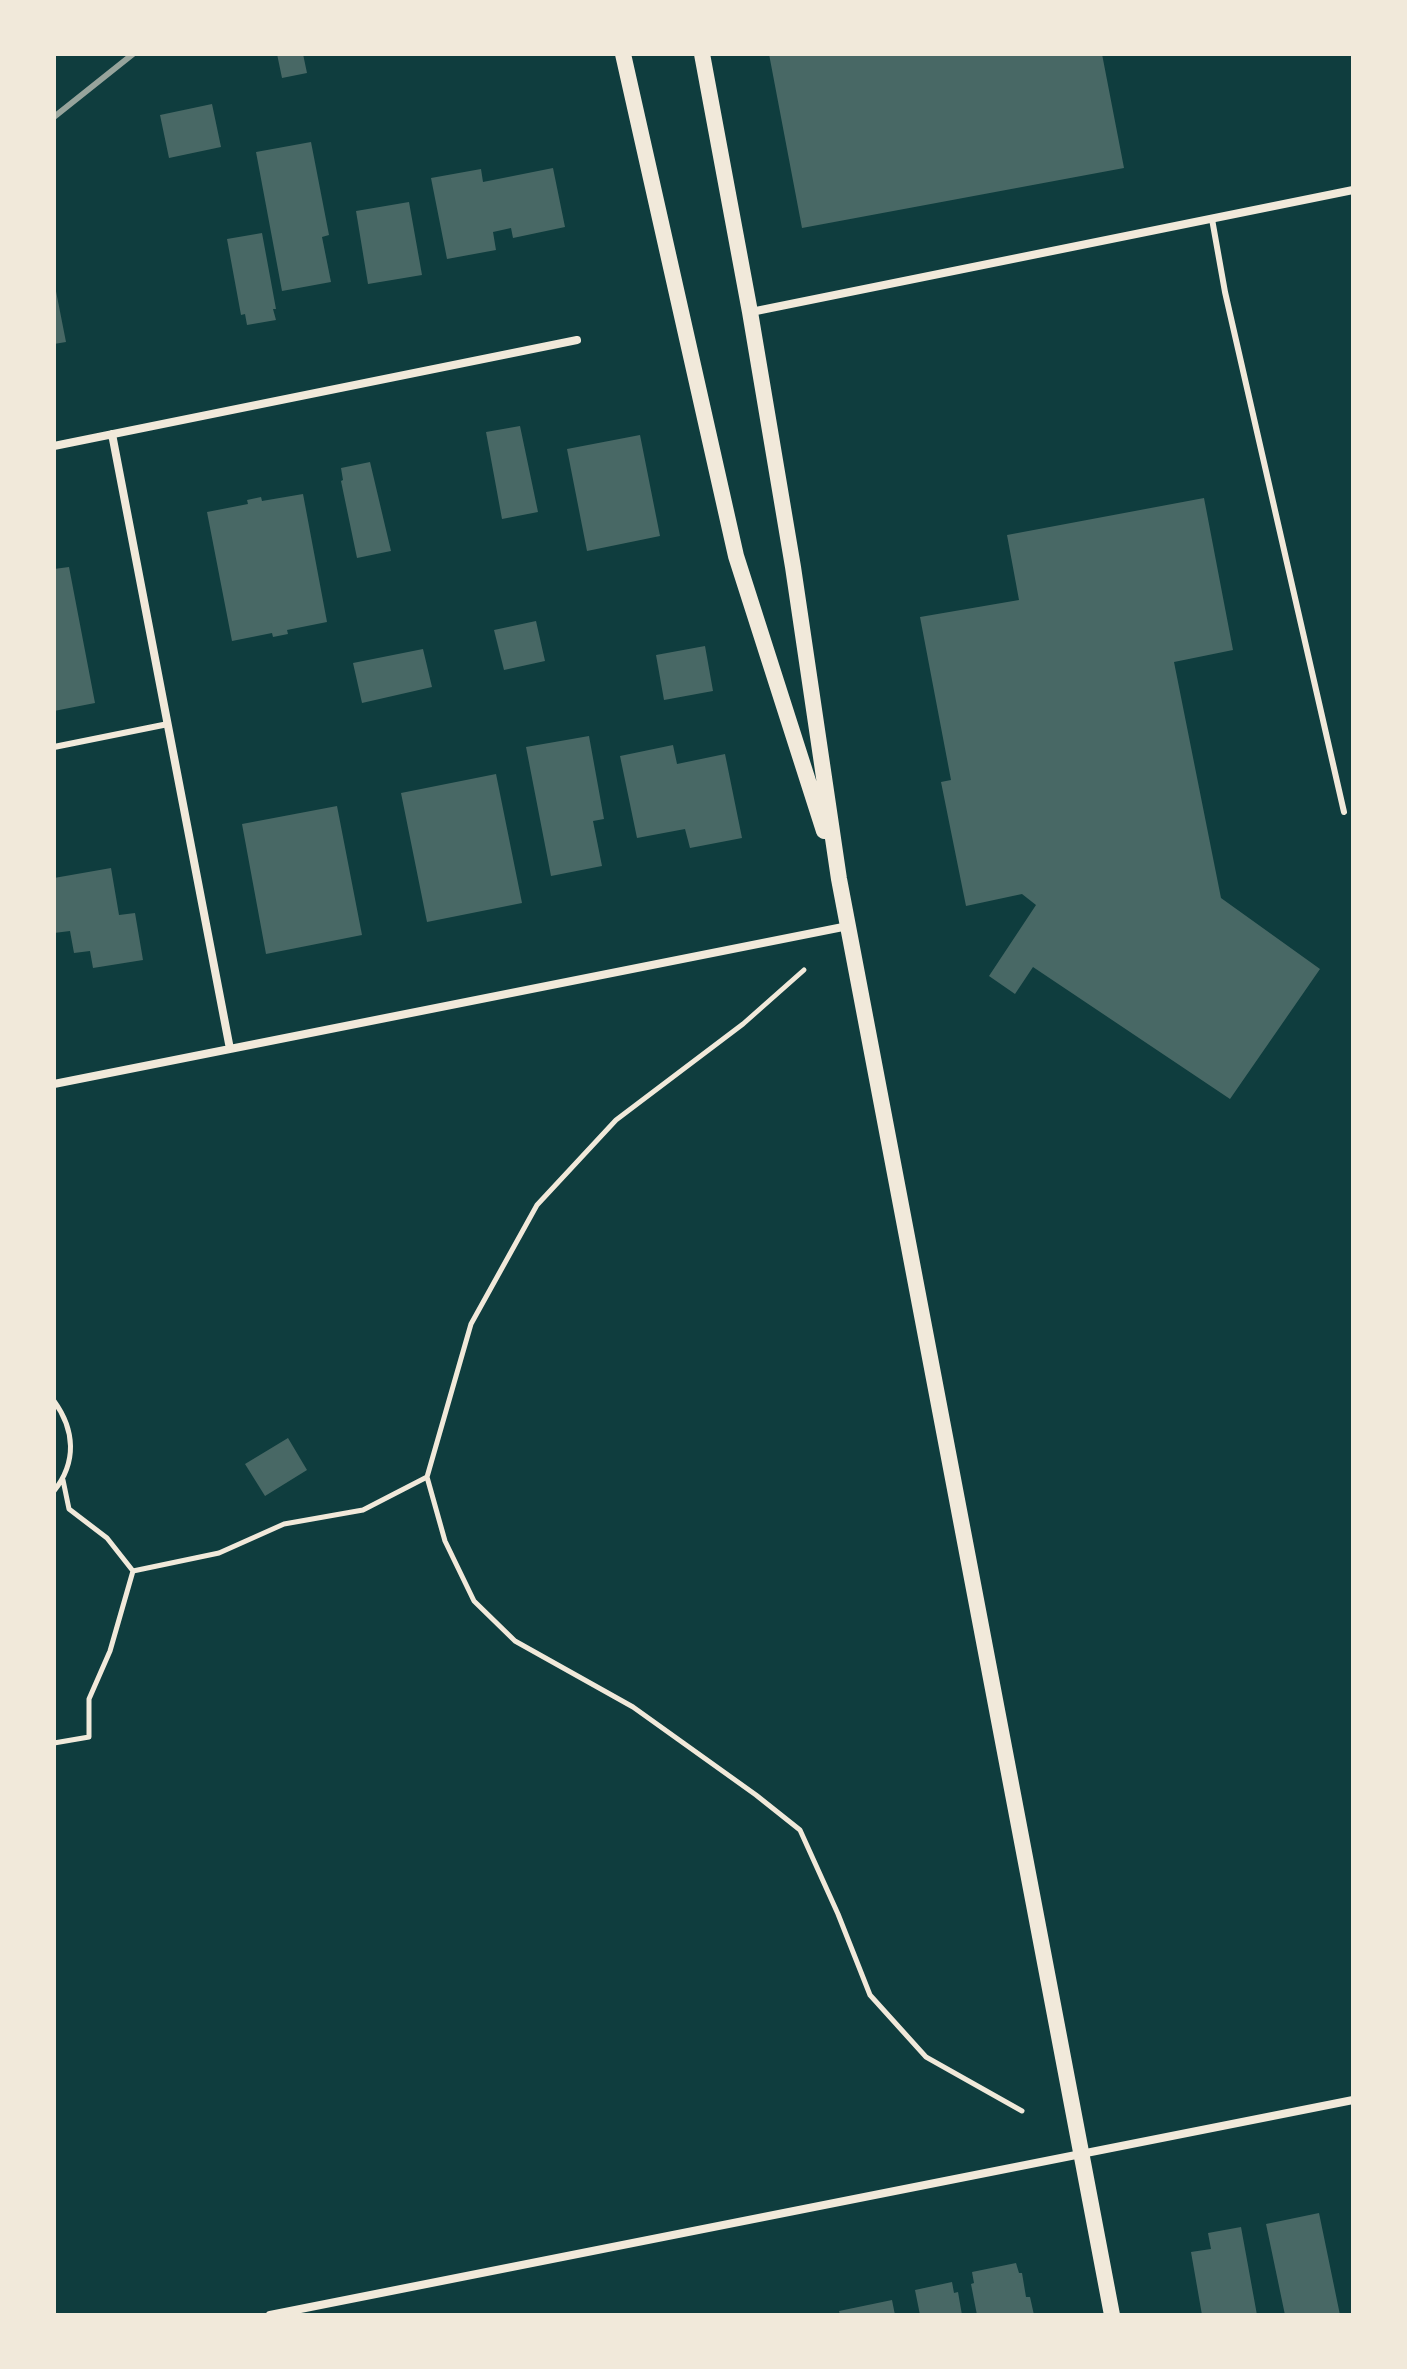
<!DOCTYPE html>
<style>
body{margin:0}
#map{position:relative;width:1407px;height:2369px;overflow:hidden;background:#0f3d3e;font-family:Ubuntu,sans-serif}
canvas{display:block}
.frame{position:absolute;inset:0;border:56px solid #f1e9da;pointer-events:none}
</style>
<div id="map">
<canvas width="1407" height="2369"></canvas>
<div class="frame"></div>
</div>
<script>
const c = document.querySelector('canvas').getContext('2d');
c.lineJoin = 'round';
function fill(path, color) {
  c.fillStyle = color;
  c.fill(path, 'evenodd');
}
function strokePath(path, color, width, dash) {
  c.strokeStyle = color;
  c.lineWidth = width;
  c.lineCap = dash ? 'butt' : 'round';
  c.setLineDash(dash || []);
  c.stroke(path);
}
fill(new Path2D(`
 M277 54H303L307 73 282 78Z
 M769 54H1102L1124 168 802 228Z
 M212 104 221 147 169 158 160 115Z
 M311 142 329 235 322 237 331 282 282 291 256 152Z
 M553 168 565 227 513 238 511 228 493 232 496 250 447 259 431 178 481 169 483 182Z
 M409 202 422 275 368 284 356 211Z
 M262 233 276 309H273L276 320 247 325 245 314 241 315 227 239Z
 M54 281 66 342 54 344Z
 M520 426 538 512 502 519 486 432Z
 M640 435 660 536 587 551 567 449Z
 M370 462 391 551 357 558 341 481 343 480 341 468Z
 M303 494 327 622 287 630 288 634 273 637 272 633 232 641 207 512 248 504 247 500 261 497 262 501Z
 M1204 498 1233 650 1174 662 1221 898 1320 969 1230 1099 1033 967 1015 994 989 976 1036 905 1022 894 966 906 941 782 951 780 920 617 1019 600 1007 535Z
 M69 567 95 703 54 711V569Z
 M536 621 545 661 504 670 494 630Z
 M705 646 713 691 664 700 656 655Z
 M423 649 432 687 362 703 353 663Z
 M589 736 604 819 593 821 602 866 551 876 526 747Z
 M673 745 677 764 725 754 742 838 690 848 685 829 637 838 620 756Z
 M496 774 522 903 427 922 401 793Z
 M337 806 362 935 266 954 242 824Z
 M111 868 119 915 135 913 143 960 93 968 90 951 74 953 70 931 54 933V878Z
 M288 1438 307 1470 265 1496 245 1464Z
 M1319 2213 1340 2315H1285L1266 2224Z
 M1241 2227 1257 2315H1202L1191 2252 1211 2249 1208 2233Z
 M1016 2263 1019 2273H1022L1026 2297H1030L1034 2315H977L971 2284 974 2283 972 2272Z
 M952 2282 954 2293 958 2292 962 2315H920L915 2290Z
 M892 2300 895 2315H840L839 2311Z`), '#486865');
strokePath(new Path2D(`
 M804 970 743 1024 616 1120 537 1205 471 1324 427 1477 445 1541 474 1601 515 1641 633 1707 756 1795 800 1830 838 1914 870 1995 926 2057 1022 2111
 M54 1401C75 1430 77 1462 54 1491
 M63 1480 69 1509 107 1538 133 1571
 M133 1571 219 1553 284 1524 363 1510 427 1477
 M54 1743 89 1737V1699L110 1651 133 1571`), '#f1e9da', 5);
strokePath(new Path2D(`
 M1212 219 1225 292 1344 812
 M54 747 168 724`), '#f1e9da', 6);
strokePath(new Path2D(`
 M751 312 1353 190
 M112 434 230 1049
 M54 446 577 340
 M54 1084 848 926
 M270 2315 1353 2100`), '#f1e9da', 8);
strokePath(new Path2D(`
 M623 54 736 556 824 831
 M702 54 750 312 793 567 839 879 1112 2315`), '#f1e9da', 16);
strokePath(new Path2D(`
 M54 117 133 54`), '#97a49c', 6);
</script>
